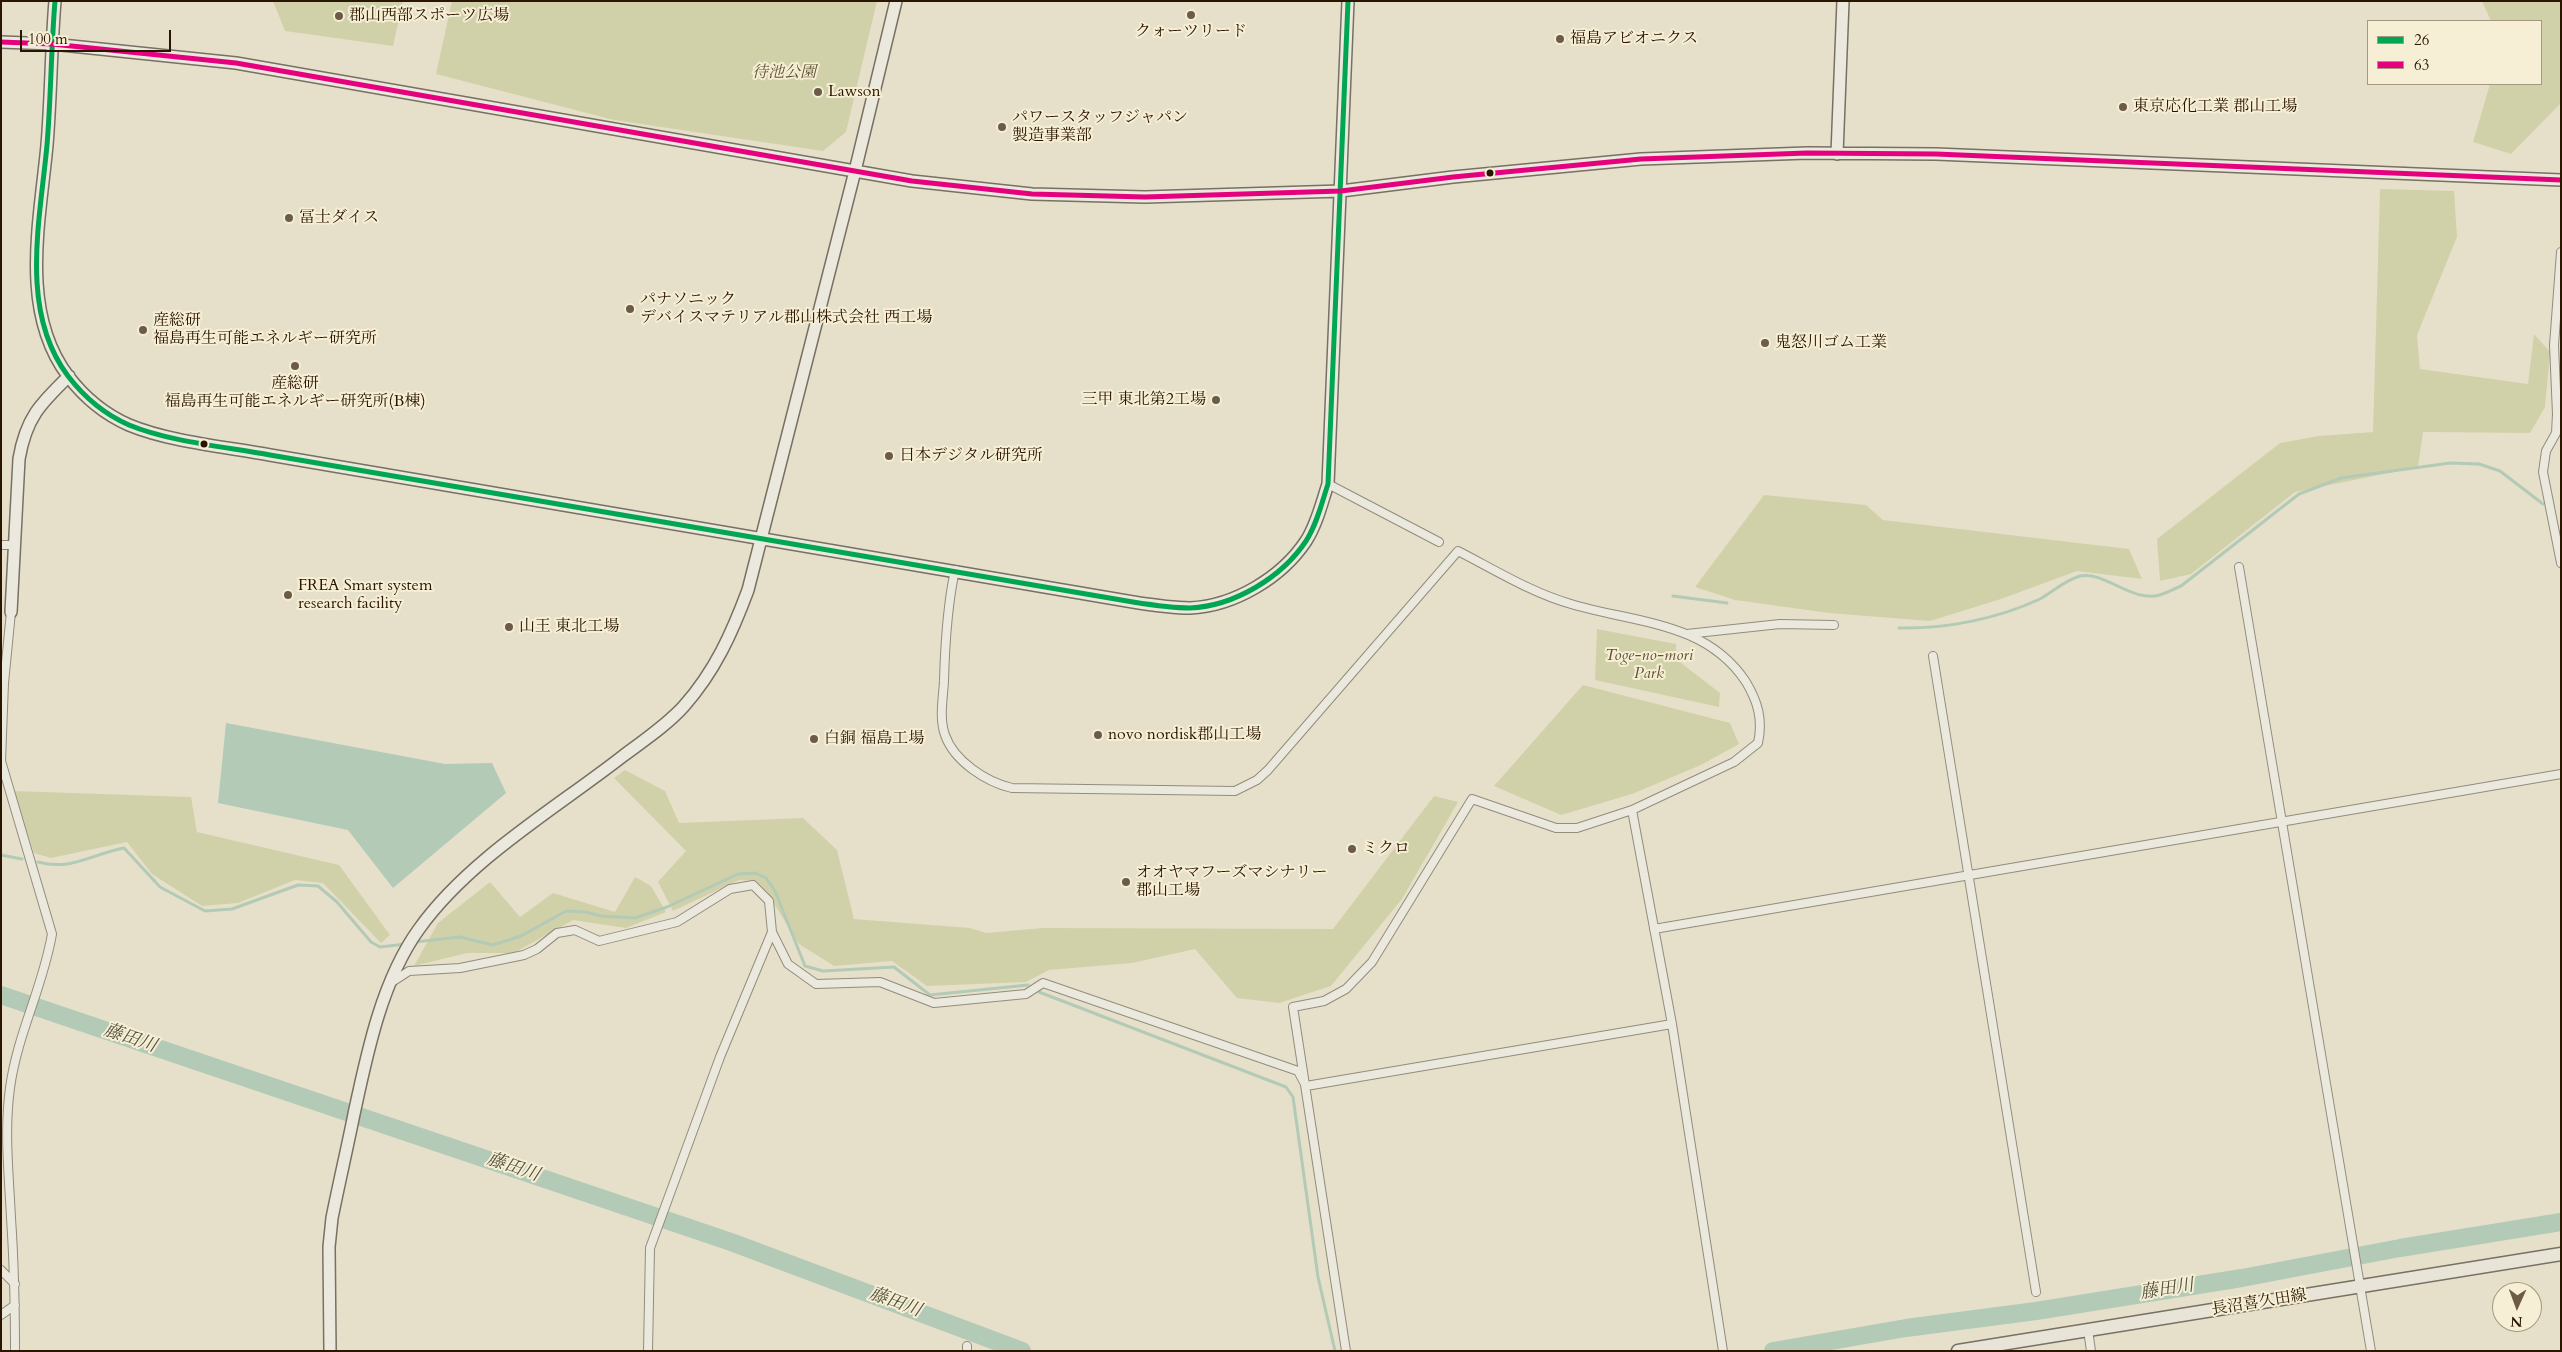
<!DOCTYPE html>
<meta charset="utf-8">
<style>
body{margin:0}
#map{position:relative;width:2562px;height:1352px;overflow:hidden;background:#e6e0ca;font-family:Cardo,serif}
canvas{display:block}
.frame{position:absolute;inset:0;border:2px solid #2a1501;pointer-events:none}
.legend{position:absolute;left:2367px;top:20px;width:175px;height:65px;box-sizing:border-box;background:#f7efd5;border:1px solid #a59880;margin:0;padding:6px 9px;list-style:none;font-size:15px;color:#2a1501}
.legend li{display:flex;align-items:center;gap:10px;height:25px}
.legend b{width:25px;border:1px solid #a59880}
.north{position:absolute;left:2492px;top:1282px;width:50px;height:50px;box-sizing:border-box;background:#f7efd5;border:1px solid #a59880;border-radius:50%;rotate:182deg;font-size:14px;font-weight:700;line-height:20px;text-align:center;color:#2a1501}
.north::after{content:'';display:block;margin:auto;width:18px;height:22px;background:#6c5c47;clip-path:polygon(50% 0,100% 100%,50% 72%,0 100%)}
.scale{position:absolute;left:20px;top:30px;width:151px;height:22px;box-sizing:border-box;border:2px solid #2a1501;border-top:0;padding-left:6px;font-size:15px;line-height:18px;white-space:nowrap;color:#2a1501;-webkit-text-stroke:4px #f7efd5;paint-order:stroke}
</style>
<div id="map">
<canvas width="2562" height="1352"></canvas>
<div class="frame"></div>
<ul class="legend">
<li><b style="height:6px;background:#00a651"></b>26</li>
<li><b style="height:6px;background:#e5007d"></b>63</li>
</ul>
<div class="north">N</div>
<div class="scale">100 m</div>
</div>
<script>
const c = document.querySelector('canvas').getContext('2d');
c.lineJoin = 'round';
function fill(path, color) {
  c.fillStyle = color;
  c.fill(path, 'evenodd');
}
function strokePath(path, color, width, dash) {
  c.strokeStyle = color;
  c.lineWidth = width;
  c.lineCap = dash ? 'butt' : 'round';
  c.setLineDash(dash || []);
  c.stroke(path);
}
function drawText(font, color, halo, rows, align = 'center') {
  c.font = font + ' Cardo,"Noto Serif JP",serif';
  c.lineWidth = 4;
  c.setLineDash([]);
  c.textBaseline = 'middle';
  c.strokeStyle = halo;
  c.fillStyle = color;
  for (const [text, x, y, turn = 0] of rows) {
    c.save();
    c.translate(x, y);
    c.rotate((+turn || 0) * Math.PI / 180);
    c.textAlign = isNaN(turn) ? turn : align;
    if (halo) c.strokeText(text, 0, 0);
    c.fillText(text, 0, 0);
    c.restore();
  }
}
fill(new Path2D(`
 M273 1H403L393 46 285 31Z
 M452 1H877L846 132 823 151 614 120 436 74Z
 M2482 1H2561V103L2511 154 2473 142 2490 84H2541V21H2491Z
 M2380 189 2454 191 2457 237 2417 335 2420 369 2528 384 2534 334 2550 352 2545 407 2530 433 2423 432 2418 467 2295 492 2191 574 2160 581 2157 539 2280 443 2319 436 2373 432Z
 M1764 495 1866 505 1883 520 2129 549 2142 579 2077 571 2001 599 1930 621 1829 613 1735 600 1695 587Z
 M1597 629 1676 644V659L1720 693 1719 707 1595 680Z
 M1583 685 1730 723 1739 744 1701 765 1632 794 1561 815 1494 786Z
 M625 770 665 791 679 823 803 818 837 850 854 919 970 928 986 933 1043 928 1333 929 1434 796 1458 802 1402 899 1331 986 1279 1003 1237 998 1195 949 1132 963 1049 970 1026 982 927 986 892 961 834 966 799 944 768 894 757 881 739 880 673 911 658 882 686 851 614 778Z
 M13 791 191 797 197 832 339 865 390 935 381 943 323 883 295 880 238 903 202 906 152 874 127 842 51 858 34 853Z
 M635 877 651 886 666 912 626 928 573 920 514 953H467L414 966 438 923 490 882 520 917 553 893 615 912Z`), '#d1d1a9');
fill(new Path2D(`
 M226 723 445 764 492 763 506 793 393 888 348 830 218 803Z`), '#b2cab6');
strokePath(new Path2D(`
 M1673 596 1727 603
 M1899 628C1946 629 1997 619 2040 599 2053 592 2065 580 2080 576 2105 571 2132 603 2160 595 2167 593 2174 589 2181 586L2299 494 2341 478 2450 463 2479 464 2500 471 2543 504
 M1 855 22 859
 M38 862C72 871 92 854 124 848L160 887 205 911 232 909 298 885 318 886 337 902 371 942 380 947 406 944
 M415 942 460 937 493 945 521 936 566 911 586 912 601 916 635 918 667 907 738 874 755 873 766 878 775 891 805 966 823 971 894 967 930 995 1028 985
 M1039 992 1286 1087 1293 1097 1318 1277 1335 1351`), '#b2cab6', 3);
strokePath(new Path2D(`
 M1 995 731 1242 1022 1351
 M1773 1351 1906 1328 2036 1311 2242 1278 2400 1248 2561 1222`), '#b2cab6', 18);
const street = new Path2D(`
 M2561 252 2554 345 2557 414 2556 433 2546 451 2543 472 2561 563
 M1328 484 1439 542
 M1 545H14
 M2239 567 2371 1351
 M955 570C947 607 945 643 944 681 943 699 939 718 945 735 954 761 986 782 1012 788L1235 791 1257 780 1268 770 1458 551C1495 570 1532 593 1571 604 1634 623 1706 621 1746 682 1758 702 1763 720 1758 743L1734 762 1632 810 1577 828H1556L1472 799 1372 962 1346 989 1324 1001 1293 1007 1346 1351
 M11 612 4 683 1 761 52 934C43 987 17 1035 10 1088 4 1131 9 1175 11 1218 14 1262 15 1306 15 1351
 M1687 634 1780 624 1834 625
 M1933 656 2036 1292
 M1632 810 1672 1024 1723 1351
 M1654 929 2561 774
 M392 982 409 971 460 968 524 955 537 949 557 933 575 930 599 941 677 922 730 889 753 885 769 901 772 932 788 964 816 984 880 982 934 1003 1026 994 1043 983 1298 1071 1306 1086 1672 1024
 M1 1270 15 1284
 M1 1315 15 1305
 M2088 1330 2091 1351
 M967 1346V1351
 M648 1351 650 1248 720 1057 772 932`);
const secondary = new Path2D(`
 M55 1C51 49 51 97 47 145 40 221 19 311 68 376 84 397 104 414 129 425 170 442 227 447 270 455L1133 602C1152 605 1171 608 1190 608 1235 606 1282 577 1306 541 1317 524 1322 502 1328 484L1348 1
 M1 42 52 44 236 63 912 181 1032 194 1145 197 1341 191 1453 177 1641 159 1807 153 1936 154 2561 180
 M1837 154 1843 1
 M11 612 19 459C26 418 40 404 69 376
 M330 1351 329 1247 332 1218C339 1183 347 1149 354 1114 367 1053 382 980 419 929 469 859 555 809 623 756 643 741 667 725 684 706 715 671 732 633 748 590L855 171 896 1`);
const primary = new Path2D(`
 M1958 1351 2561 1254`);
strokePath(street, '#928c7d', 10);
strokePath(secondary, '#777063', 14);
strokePath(primary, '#777063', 15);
strokePath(street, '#ebe8dd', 8);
strokePath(secondary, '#ebe8dd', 11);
strokePath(primary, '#e8e4d7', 12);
strokePath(new Path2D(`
 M55 1C51 49 51 97 47 145 40 221 19 311 68 376 84 397 104 414 129 425 170 442 227 447 270 455L1133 602C1152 605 1171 608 1190 608 1235 606 1282 577 1306 541 1317 524 1322 502 1328 484L1348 1`), '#00a651', 5);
strokePath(new Path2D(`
 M1 42 52 44 236 63 912 181 1032 194 1145 197 1341 191 1453 177 1641 159 1807 153 1936 154 2561 180`), '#e5007d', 5);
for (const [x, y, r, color] of [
 [1191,15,5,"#6c5c47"],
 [339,16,5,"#6c5c47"],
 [1560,39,5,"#6c5c47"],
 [818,92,5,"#6c5c47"],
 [2123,107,5,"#6c5c47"],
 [1002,127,5,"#6c5c47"],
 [1490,173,4.5,"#2a1501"],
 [289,218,5,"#6c5c47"],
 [630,309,5,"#6c5c47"],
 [143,330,5,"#6c5c47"],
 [1765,343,5,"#6c5c47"],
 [295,366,5,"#6c5c47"],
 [1216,400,5,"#6c5c47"],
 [204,444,4.5,"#2a1501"],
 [889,456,5,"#6c5c47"],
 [288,595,5,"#6c5c47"],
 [509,627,5,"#6c5c47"],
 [1098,735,5,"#6c5c47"],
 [814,739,5,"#6c5c47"],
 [1352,849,5,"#6c5c47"],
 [1126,882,5,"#6c5c47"]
]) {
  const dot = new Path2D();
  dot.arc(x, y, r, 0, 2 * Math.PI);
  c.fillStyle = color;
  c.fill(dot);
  strokePath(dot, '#f7efd5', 2);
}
drawText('16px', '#2a1501', '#f7efd5', [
 ["郡山西部スポーツ広場",349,16],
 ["クォーツリード",1191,32,"center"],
 ["福島アビオニクス",1570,39],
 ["Lawson",828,92],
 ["東京応化工業 郡山工場",2133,107],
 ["パワースタッフジャパン",1012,118],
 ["製造事業部",1012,136],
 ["冨士ダイス",299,218],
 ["パナソニック",640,300],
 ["デバイスマテリアル郡山株式会社 西工場",640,318],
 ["産総研",153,321],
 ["福島再生可能エネルギー研究所",153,339],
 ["鬼怒川ゴム工業",1775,343],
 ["産総研",295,384,"center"],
 ["福島再生可能エネルギー研究所(B棟)",295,402,"center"],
 ["三甲 東北第2工場",1206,400,"right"],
 ["日本デジタル研究所",899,456],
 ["FREA Smart system",298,586],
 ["research facility",298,604],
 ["山王 東北工場",519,627],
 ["novo nordisk郡山工場",1108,735],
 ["白銅 福島工場",824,739],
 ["ミクロ",1362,849],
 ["オオヤマフーズマシナリー",1136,873],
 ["郡山工場",1136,891]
], 'left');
drawText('italic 16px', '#5e5232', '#f7efd5', [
 ["待池公園",784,73],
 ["Toge-no-mori",1649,656],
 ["Park",1649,674]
]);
drawText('16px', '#2a1501', '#f7efd5', [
 ["長沼喜久田線",2259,1303,-9]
]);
drawText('italic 18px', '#52513d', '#f7efd5', [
 ["藤田川",130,1039,19],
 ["藤田川",513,1168,19],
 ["藤田川",2167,1290,-9],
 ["藤田川",895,1303,20]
]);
</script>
